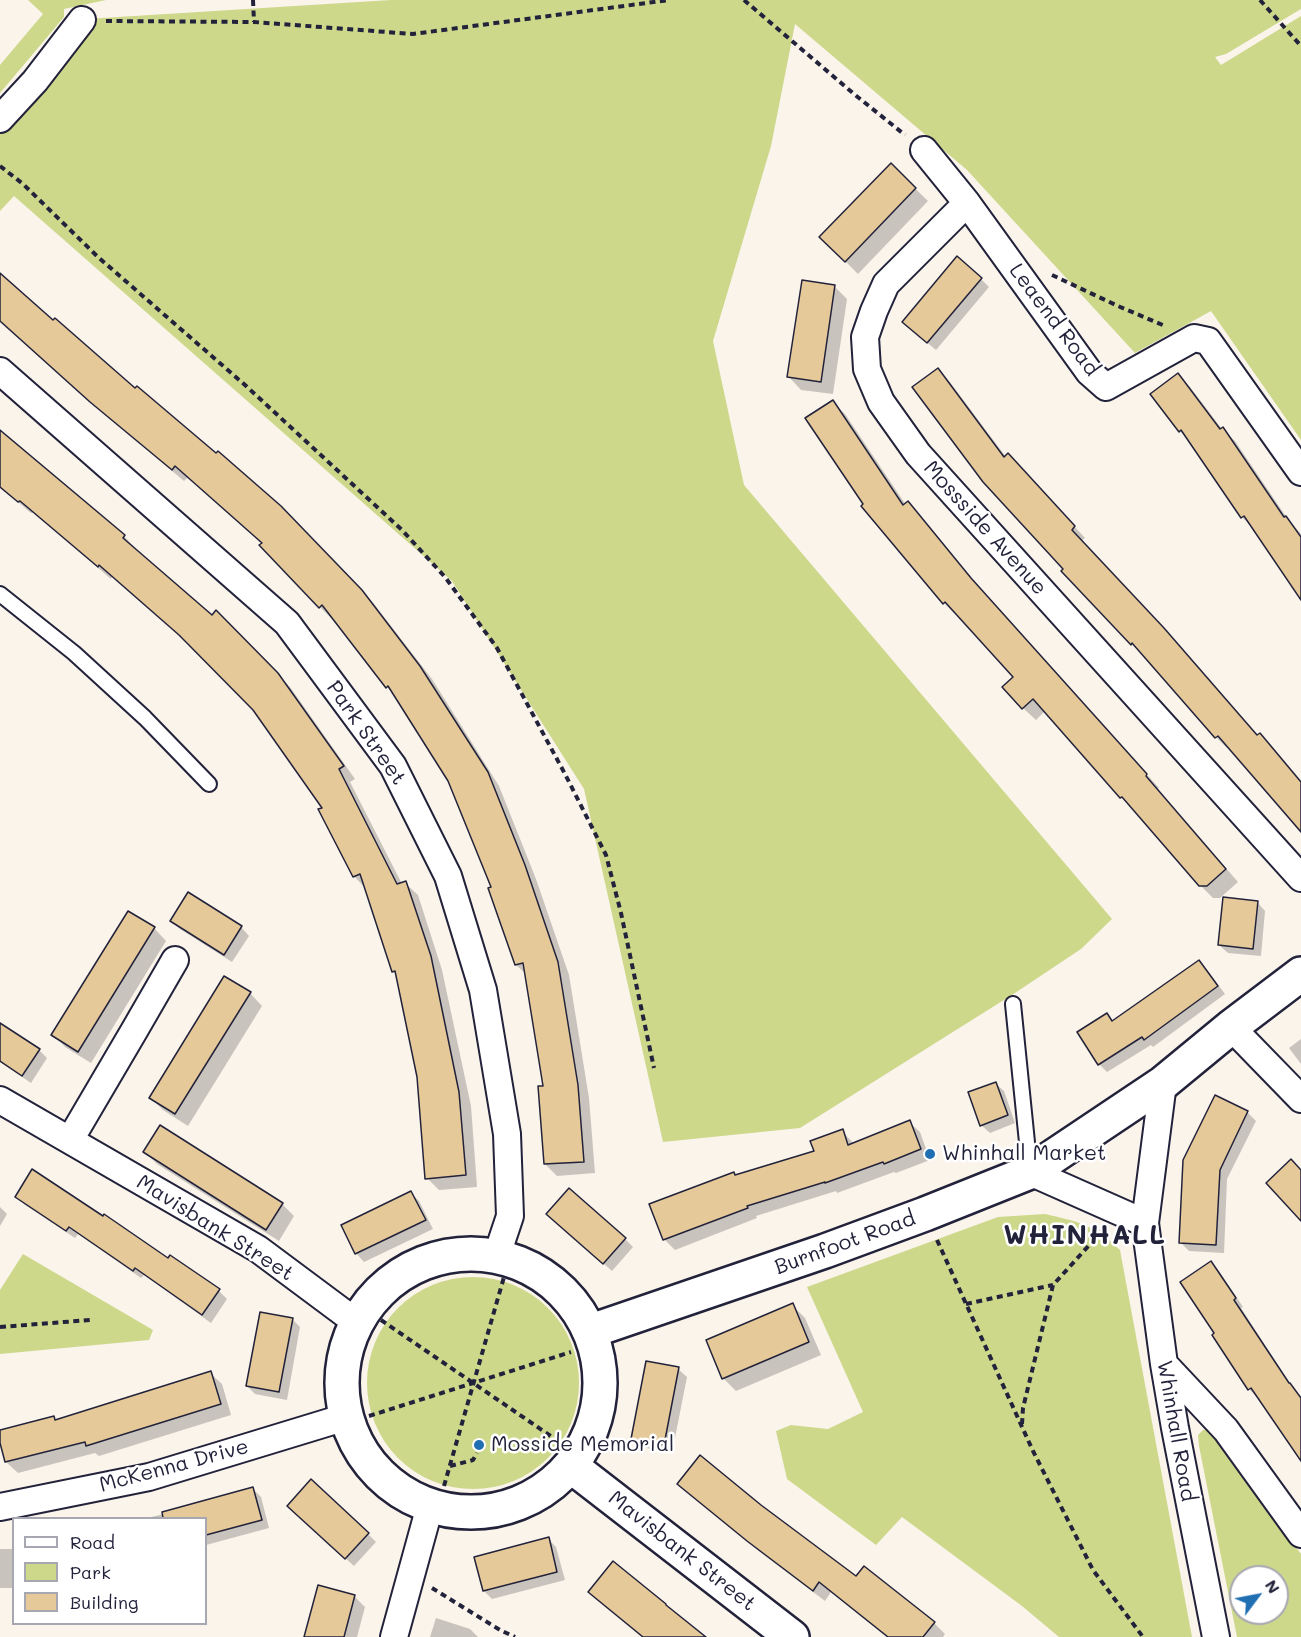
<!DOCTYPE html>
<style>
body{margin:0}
#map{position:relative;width:1301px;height:1637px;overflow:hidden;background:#faf4eb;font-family:Mali,sans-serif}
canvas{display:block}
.legend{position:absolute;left:12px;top:1517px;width:195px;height:108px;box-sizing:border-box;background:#fff;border:2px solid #a7a7b1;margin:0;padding:8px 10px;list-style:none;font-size:18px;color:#22223b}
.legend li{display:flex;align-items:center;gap:12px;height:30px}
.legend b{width:30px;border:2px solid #a7a7b1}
.north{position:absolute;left:1229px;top:1565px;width:60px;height:60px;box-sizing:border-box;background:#fff;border:2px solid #a7a7b1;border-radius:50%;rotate:58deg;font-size:16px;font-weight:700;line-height:24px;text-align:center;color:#22223b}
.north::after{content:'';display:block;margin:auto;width:21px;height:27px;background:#1f6fb2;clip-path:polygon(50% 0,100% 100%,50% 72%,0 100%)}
</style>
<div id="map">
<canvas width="1301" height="1637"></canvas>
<ul class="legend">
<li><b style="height:8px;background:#fff"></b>Road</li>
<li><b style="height:16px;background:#cdd88b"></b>Park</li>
<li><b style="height:16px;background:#e5c999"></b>Building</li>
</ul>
<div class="north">N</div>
</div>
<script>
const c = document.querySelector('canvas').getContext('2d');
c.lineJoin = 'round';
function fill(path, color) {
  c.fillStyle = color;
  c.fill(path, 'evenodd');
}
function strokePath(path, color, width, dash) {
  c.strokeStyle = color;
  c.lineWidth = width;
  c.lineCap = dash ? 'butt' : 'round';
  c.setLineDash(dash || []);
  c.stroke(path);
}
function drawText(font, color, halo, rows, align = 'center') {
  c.font = font + ' Mali,sans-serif';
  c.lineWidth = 5;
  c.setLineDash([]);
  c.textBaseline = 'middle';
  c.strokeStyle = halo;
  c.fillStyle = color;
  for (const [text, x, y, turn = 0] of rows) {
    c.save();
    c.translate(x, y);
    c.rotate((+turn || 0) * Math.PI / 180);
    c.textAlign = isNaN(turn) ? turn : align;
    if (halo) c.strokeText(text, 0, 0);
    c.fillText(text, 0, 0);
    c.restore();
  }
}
fill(new Path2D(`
 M28 0H106L64 9V17L0 93V65L43 14Z
 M391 0H1301V9L1226 54 1215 57 1221 65 1301 16V440L1211 311 1135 353 967 170 795 24 771 146 713 341 744 485 1112 919 1081 949 1015 993 800 1128 663 1142 584 789 452 581 14 196 0 211V124L86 19Z
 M1045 1214C1080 1222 1094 1225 1120 1250L1192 1637H1059L1022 1606 902 1517 876 1545 787 1479 776 1431 791 1425 828 1429 863 1412 807 1287 998 1217Z
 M23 1254 153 1330 149 1340 0 1354V1290Z
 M367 1383a106 106 0 1 1 212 0a106 106 0 1 1-212 0Z
 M1208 1429 1301 1554V1637H1237L1199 1446 1198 1435 1203 1430ZM1241 1577H1277V1613H1241Z`), '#cdd88b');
fill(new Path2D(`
 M891 165 928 201 858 274 821 237Z
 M0 275 135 391 280 507 374 604 432 679 499 786 536 879 569 975 589 1098 595 1173 557 1176 545 1164V1087L527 975 516 965 493 888 450 780 396 696 387 687 333 617 332 619 320 607 263 544 188 477 184 481 104 413 0 321Z
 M981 279 989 287 936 350 912 330Z
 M834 286 847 299 833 394 801 390 789 377Z
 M938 370 949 381 1006 457 1019 466 1085 538 1081 541 1258 737 1271 746 1301 782V828L1229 746 1227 748 1216 737 1143 654 1063 571 1065 569Z
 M1178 375 1190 387 1222 429 1235 441 1287 518 1301 534V597L1254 529 1242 517 1190 441 1180 431Z
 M832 402 845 414 906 505 920 516 983 592 1159 788 1157 789 1238 882 1220 898H1213L1200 885 1045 711 1036 720 1023 708 1015 677 958 614 956 615 944 603 865 505Z
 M0 432 124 536 136 549 135 550 212 617 216 612 290 687 355 779 350 782 402 884 405 883 418 895 442 970 471 1106 477 1187 439 1190 427 1178 418 1077 397 975 394 971 366 889 354 876 324 808 254 709 192 646 112 576 111 579 33 512 31 513 0 487Z
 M1257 902 1265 911 1261 956 1228 953 1219 945Z
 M172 921 241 927 249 936 232 962 180 929Z
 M154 928 166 941 91 1063 65 1047 53 1034Z
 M1199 962 1207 970 1225 994 1153 1047 1151 1045 1107 1072 1099 1064 1107 1015 1114 1022Z
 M250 993 262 1006 188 1126 163 1110 151 1098Z
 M0 1025 39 1050 47 1058 31 1083 0 1062Z
 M1301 1039V1064L1289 1048Z
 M995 1083 1004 1091 1015 1123 990 1133 981 1125Z
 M1215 1097 1248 1113 1256 1121 1227 1179 1224 1253 1189 1251 1181 1243Z
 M909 1122 920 1132 930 1160 896 1173 894 1172 837 1193 836 1191 756 1216 757 1218 675 1250 664 1239 733 1173 736 1176 816 1152 842 1131 854 1144Z
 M145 1152 282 1204 294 1216 279 1241 157 1164Z
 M411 1193 419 1201 433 1229 364 1262 356 1253 343 1225Z
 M16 1197 168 1260 219 1291 227 1299 211 1323 144 1275 141 1278 78 1234 75 1238 25 1205Z
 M0 1207 7 1214 0 1226Z
 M556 1222 625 1239 633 1247 612 1271Z
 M1210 1263 1219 1271 1243 1307 1241 1308 1293 1388 1301 1397V1459L1258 1396 1257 1397 1249 1389 1216 1333Z
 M792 1305 805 1318 821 1355 736 1391 723 1378Z
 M292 1319 300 1327 287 1400 255 1394 247 1386Z
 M678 1369 687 1377 672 1453 641 1447 633 1438Z
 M210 1373 222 1384 231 1415 99 1456 95 1453 18 1473 6 1462 0 1437V1431L54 1417 57 1421Z
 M679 1483 760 1506 857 1578 864 1568 934 1623 945 1634 943 1637H887L831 1592 825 1601 760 1552 690 1494Z
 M253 1489 261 1497 269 1528 206 1545V1518H147L198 1506Z
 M297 1514 368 1534 376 1542 354 1566Z
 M548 1539 556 1547 565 1580 492 1599 484 1591Z
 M0 1549H14L13 1588H0Z
 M319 1587 355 1597 365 1607 357 1637H306Z
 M436 1618 470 1629 478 1637H430Z`), '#0003');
const building = new Path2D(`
 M891 163 916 188 845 262 819 237Z
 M957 256 982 278 927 343 902 322Z
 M0 273 53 320 55 318 135 388 137 386 216 453 218 451 281 506 362 590 420 666 488 772 525 865 558 962 578 1085 584 1162 544 1164 538 1086H543L523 963 515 965 488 888 491 887 448 781 388 686 386 688 322 605 319 608 259 545 262 543 175 466 172 470 90 402 0 321Z
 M802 280 835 285 821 382 787 377Z
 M938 368 1004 457 1008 453 1075 526 1072 530 1164 628 1257 735 1260 733 1301 782V832L1218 736 1215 738 1132 643 1131 645 1061 571 1063 569 983 482 912 387Z
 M1178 373 1220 429 1223 427 1284 517 1286 516 1301 537V600L1244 516 1241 518 1181 430 1179 432 1150 394Z
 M833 400 903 505 908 501 971 578 1147 774 1146 776 1226 869 1207 886H1199L1122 797 1120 798 1033 699 1022 709 1002 687 1013 677 945 602 943 604 861 506 863 504 805 418Z
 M0 430 125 535 123 538 212 615 216 610 278 673 344 766 339 769 397 884 406 881 431 956 459 1092 466 1175 425 1179 417 1077 395 971 392 972 360 874 353 877 318 809 322 808 253 710 179 635 99 565 98 567 20 501 18 502 0 487Z
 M188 892 242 926 224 955 170 921Z
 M1223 897 1258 901 1253 949 1218 945Z
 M128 911 155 927 78 1052 51 1035Z
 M1199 960 1218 986 1144 1040 1142 1037 1098 1065 1077 1032 1107 1013 1112 1021Z
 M224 976 251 992 175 1114 149 1098Z
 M0 1023 40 1049 22 1076 0 1061Z
 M996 1082 1008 1115 980 1126 968 1092Z
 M1215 1095 1248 1111 1220 1170 1216 1245 1179 1243 1183 1160Z
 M910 1120 921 1149 884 1164 883 1162 825 1183V1182L747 1206 748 1208 663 1240 649 1204 734 1172 735 1175 814 1151 810 1141 843 1129 848 1145Z
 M160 1125 283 1203 266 1230 143 1152Z
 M1291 1159 1301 1170V1221L1266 1183Z
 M32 1169 103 1216 104 1214 168 1258 170 1255 220 1289 202 1315 135 1268 133 1271 69 1227 66 1231 15 1197Z
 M569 1188 626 1238 603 1264 546 1214Z
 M411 1191 426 1220 355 1254 341 1225Z
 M1211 1261 1236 1298 1234 1300 1289 1383H1290L1301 1398V1461L1251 1388 1248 1390 1212 1335 1214 1333 1180 1282Z
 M793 1303 809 1342 722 1379 706 1340Z
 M260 1312 293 1318 279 1392 246 1386Z
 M646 1361 679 1367 664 1445 631 1439Z
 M211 1371 221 1404 86 1446 85 1442 5 1462 0 1443V1430L54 1416 55 1420Z
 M700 1455 761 1505 856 1576 864 1566 935 1622 923 1637H888L819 1582 813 1591 747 1541 677 1484Z
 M311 1479 369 1533 345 1559 287 1506Z
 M253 1487 262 1520 206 1535V1518H163L162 1512Z
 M549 1537 557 1572 483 1591 474 1557Z
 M613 1561 666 1604V1605L706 1637H643L588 1592Z
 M318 1585 355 1595 344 1637H304Z`);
fill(building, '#e5c999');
strokePath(building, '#22223b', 1.5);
const service = new Path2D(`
 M0 594 74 653 145 718 209 784
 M1013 1004 1030 1172`);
const minor = new Path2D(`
 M0 119 35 81 82 20
 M924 150 967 203 886 284 874 311 865 337 867 369 881 402 918 454 1301 878
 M967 203 1089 372 1106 387 1194 338 1208 341 1301 472
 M0 371 287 623 393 766 448 876 483 990 507 1134 510 1216 497 1255
 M1231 1027 1301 1099
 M1163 1083 1145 1223 1164 1364 1175 1428 1216 1637
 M0 1100 258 1249 356 1322
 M70 1140 134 1031 175 960
 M1030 1172 1145 1223
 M1164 1364 1226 1430 1301 1534
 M0 1507 149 1477 346 1417
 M394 1637 430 1506`);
const tertiary = new Path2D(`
 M342 1383a129 129 0 1 1 258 0a129 129 0 1 1-258 0Z
 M591 1331 825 1251 925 1214 1030 1172 1163 1083 1231 1027 1301 974
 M571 1466 792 1637`);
strokePath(service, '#22223b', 18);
strokePath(minor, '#22223b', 30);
strokePath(tertiary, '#22223b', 38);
strokePath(new Path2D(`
 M253 0 254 22
 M744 0 854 94 905 135
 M1260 0 1301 46
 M106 21 254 22 413 34 669 0
 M0 166 23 184 98 257 245 385 402 530 445 577 497 648 565 774 606 855 621 913 654 1068
 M1052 275 1118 306 1165 326
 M937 1240 1033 1451 1093 1570 1143 1637
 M966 1304 1053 1285
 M381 1320 558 1441
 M0 1327 90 1320
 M369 1416 571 1352
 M1022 1424 1023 1408 1053 1285 1103 1230
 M450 1466 473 1460 477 1453
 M444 1486 504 1277
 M432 1588 500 1630 515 1637`), '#22223b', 4, [6, 4.5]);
strokePath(service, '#fff', 14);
strokePath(minor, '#fff', 26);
strokePath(tertiary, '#fff', 33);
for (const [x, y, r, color] of [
 [930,1154,6,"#1f6fb2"],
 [479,1445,6,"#1f6fb2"]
]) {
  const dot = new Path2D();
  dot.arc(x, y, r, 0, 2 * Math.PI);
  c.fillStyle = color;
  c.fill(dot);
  strokePath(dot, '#fff', 2);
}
drawText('21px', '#22223b', '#fff', [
 ["Leaend Road",1054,320,53],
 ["Mossside Avenue",985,528,48],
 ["Park Street",366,733,55],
 ["Mavisbank Street",215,1228,32],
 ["Burnfoot Road",845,1243,-20],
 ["Whinhall Road",1176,1431,80],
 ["McKenna Drive",174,1466,-15],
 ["Mavisbank Street",682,1551,38]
]);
drawText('21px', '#22223b', '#fff', [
 ["Whinhall Market",942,1154],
 ["Mosside Memorial",491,1445]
], 'left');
c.letterSpacing = '1.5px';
drawText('bold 27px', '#22223b', '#fff', [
 ["WHINHALL",1085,1236]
]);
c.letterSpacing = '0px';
</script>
